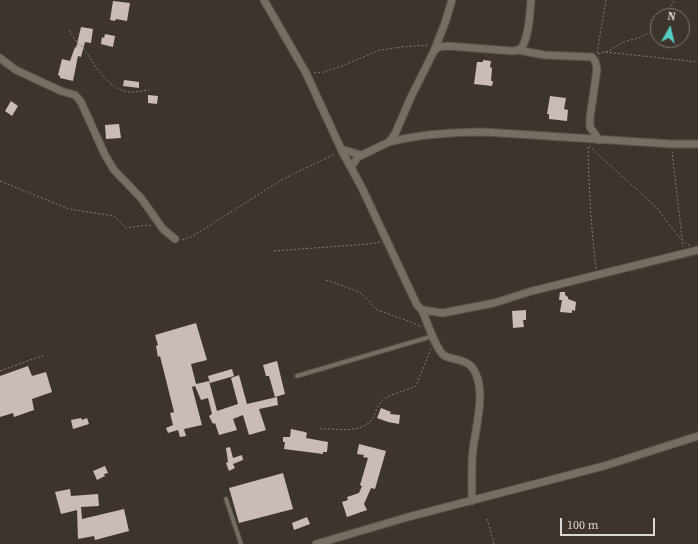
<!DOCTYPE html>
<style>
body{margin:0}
#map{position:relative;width:698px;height:544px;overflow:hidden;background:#3d352d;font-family:"Source Serif 4",serif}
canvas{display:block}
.north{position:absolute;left:650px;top:8px;width:40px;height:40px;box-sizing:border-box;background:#3d352d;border:1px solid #7d766f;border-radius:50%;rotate:8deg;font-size:11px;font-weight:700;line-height:16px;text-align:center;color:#dcd7d2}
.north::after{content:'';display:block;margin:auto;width:14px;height:18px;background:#55cec6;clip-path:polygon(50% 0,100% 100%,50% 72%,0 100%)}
.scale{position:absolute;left:560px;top:518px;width:95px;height:18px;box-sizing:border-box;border:2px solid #dcd7d2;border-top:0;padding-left:5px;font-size:12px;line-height:14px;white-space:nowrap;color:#dcd7d2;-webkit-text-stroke:3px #3d352d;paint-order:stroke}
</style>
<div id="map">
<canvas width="698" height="544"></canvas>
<div class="north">N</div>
<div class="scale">100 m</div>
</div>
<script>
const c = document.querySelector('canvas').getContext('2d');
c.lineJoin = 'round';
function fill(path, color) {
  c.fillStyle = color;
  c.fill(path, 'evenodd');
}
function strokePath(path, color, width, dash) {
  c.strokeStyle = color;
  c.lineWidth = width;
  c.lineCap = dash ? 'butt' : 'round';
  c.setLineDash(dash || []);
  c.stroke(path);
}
fill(new Path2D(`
 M113 1 130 3 127 21 116 19 115 21 110 20Z
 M81 27 93 29 91 43 85 42 81 57 78 56 73 81 60 78V76L58 75 62 59 70 61 75 47 76 48Z
 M105 34 115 36 113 47 101 44 102 37 104 38Z
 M483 60 491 61 490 67 492 68 491 81H493L492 86 474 84 477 62H483Z
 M124 80 139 82V88L123 86Z
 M148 95 158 96 157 104 148 103Z
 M550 96 566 98 564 109 568 110 567 121 549 119V114H547Z
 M11 101 18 106 12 116 5 111Z
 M119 124 121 138 106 139 105 125Z
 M560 292H565V295L568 297V299L576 302 575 311 572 310V313L560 312 562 300H559Z
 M526 310V320H523L524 327 513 328 512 311Z
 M196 323 207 360 191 364 196 384 209 381 217 411 238 404 231 378 239 375 247 404 277 397 278 405 259 409 266 430 249 435 243 415 233 419 237 430 219 435 215 423 213 424 209 416 212 414 208 398 201 400 195 386 192 387 202 425 184 429 186 436 180 437 178 430 168 433 166 428 173 425 170 413 174 412 160 356 158 357 156 346 158 345 155 335Z
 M277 361 285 394 275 397 269 376H266L263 365Z
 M28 366 32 376 46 372 52 392 32 399 34 410 14 417 13 413 0 417V376Z
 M232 369 234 376 210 383 208 376Z
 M381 408 391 412 390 414 400 415 399 424 388 422 377 418Z
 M81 418 82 420 87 418 89 424 73 429 71 420Z
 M291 429 305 432 307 433 306 438 328 442 327 452H323V454L284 449 285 442H283V437H290Z
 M359 444 386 451 375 489 371 488 364 504 367 510 347 517 342 502 348 500 347 497 359 493 362 486 360 485 368 458 363 457 364 455 357 454Z
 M230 447 233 458 242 455 243 460 233 464 235 468 229 471 226 463 228 462 226 448Z
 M105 466 108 473 104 474 105 476 97 480 93 471Z
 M283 473 293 509 239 523 229 488Z
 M70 489 71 496 98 494 99 506 81 507 82 519 124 509 129 531 95 540 94 536 78 539 77 510 61 514 55 492Z
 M307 517 310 524 294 530 292 523Z`), '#cabbb6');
const service = new Path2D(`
 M297 376 433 336
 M226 499 241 544`);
const minor = new Path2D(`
 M264 0 306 73 342 151 362 188 417 305 422 310 443 313 494 303 532 291 698 250
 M518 50 544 55 592 57 595 61 597 69 590 118V127L599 140
 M434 51 445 23 452 0
 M0 58 16 70 61 91 75 95 81 102 105 155 114 170 141 198 163 229 175 239
 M389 142C421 134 452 132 485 132L672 144H698
 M341 149 361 155
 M351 167 358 157 389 142 395 134 411 97 434 51 439 47 448 46 512 51C516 51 519 50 521 48 529 39 530 12 531 0
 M422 310C427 321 436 351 445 356 453 360 464 359 471 366 488 385 476 426 473 449 471 466 472 484 472 501
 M316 544 408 517 604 466 698 436`);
strokePath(service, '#58514a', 5.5);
strokePath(minor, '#58514a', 9);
strokePath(new Path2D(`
 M664 16 675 0
 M69 30 78 44 82 46C94 63 107 90 130 92 136 92 143 91 149 90
 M606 52 698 62
 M597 53 606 0
 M598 54 606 52 626 41 639 38 650 32 658 24
 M314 73 324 72 342 66 380 50 402 47 428 45
 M589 146 657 208 677 235 690 246
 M588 147C589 188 591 228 596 269
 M672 151 683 247
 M0 181 69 209 114 216 126 228 147 225 152 226
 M182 240 193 236 283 179 335 154
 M274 251 369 244 380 242
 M326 280 357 291 362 294 377 310 411 322 422 327
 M0 371 44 355
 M320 429C336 428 362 435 373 418 376 412 378 403 384 399 391 394 407 390 416 386L431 349
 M487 519 494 544`), '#837d76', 1, [2, 2]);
strokePath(service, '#766d64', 3.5);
strokePath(minor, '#766d64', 7);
</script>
